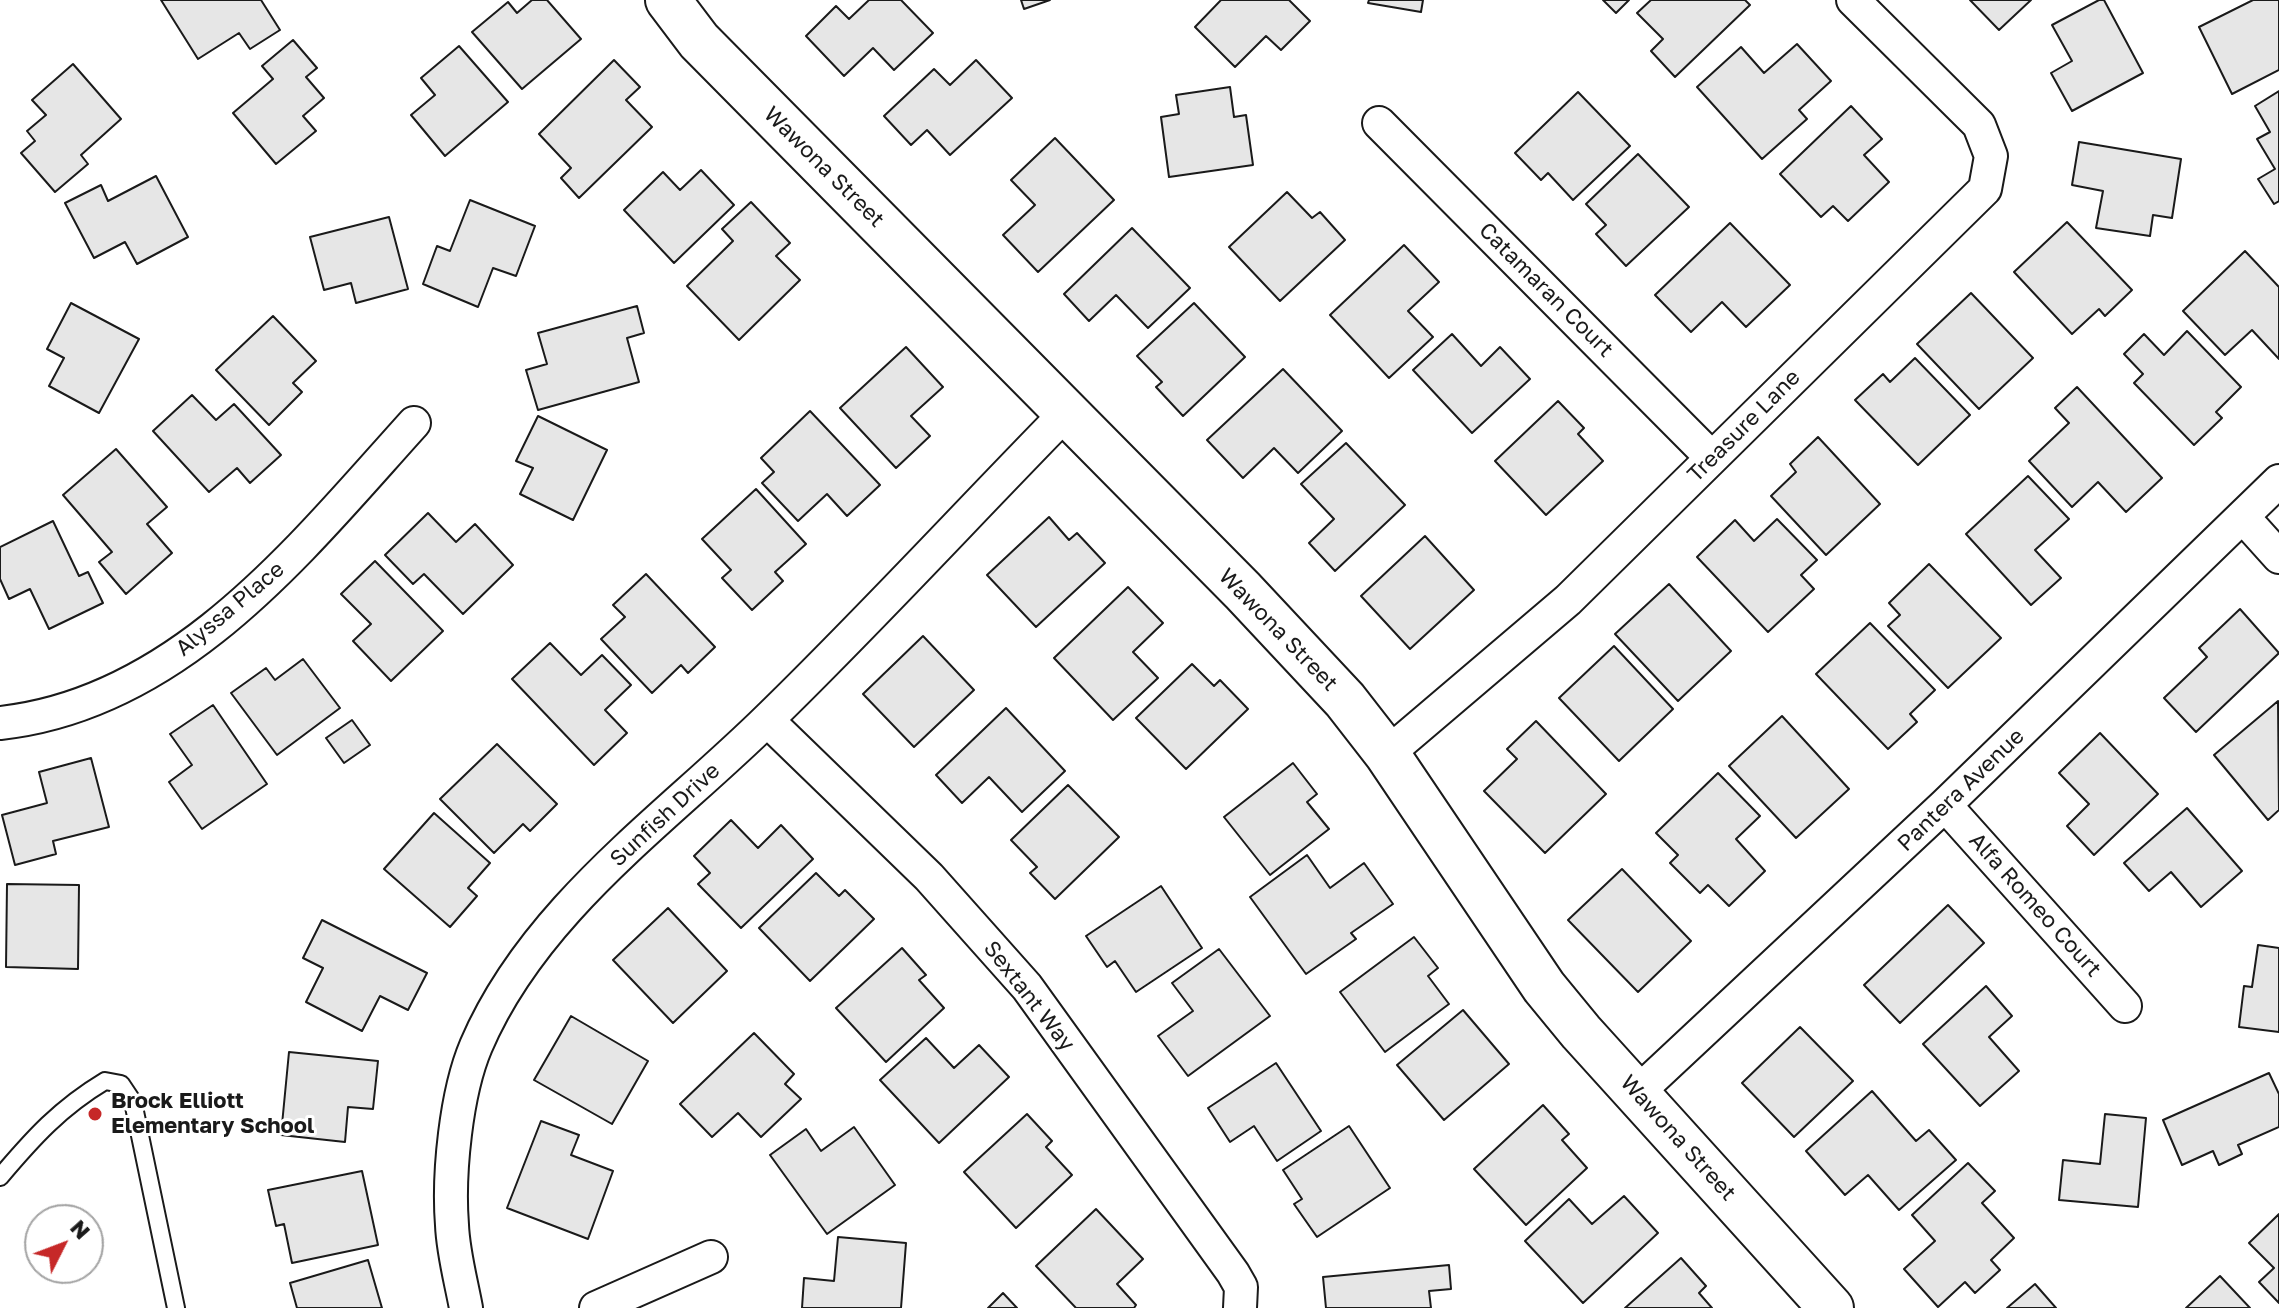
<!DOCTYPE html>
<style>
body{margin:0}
#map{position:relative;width:2279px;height:1308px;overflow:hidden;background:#fff;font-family:"Golos Text",sans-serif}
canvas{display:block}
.north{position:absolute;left:24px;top:1204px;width:80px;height:80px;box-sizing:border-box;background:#fff;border:2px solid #a3a3a3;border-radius:50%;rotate:48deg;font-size:22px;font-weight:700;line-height:32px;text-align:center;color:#1a1a1a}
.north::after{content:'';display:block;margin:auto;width:28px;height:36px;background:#c62828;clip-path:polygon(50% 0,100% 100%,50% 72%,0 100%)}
</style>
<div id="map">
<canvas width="2279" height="1308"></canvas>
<div class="north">N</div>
</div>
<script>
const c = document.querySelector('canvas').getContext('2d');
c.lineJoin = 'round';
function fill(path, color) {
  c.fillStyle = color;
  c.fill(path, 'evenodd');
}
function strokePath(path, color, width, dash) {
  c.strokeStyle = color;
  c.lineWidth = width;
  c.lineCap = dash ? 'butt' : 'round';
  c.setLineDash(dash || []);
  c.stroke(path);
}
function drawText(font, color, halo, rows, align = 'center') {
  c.font = font + ' "Golos Text",sans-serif';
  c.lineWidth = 6;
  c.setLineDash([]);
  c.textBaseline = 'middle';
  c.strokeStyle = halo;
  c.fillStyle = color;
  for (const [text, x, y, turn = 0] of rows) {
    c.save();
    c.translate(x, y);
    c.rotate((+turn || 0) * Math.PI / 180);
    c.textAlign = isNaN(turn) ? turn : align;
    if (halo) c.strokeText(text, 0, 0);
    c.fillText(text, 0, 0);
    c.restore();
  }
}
const building = new Path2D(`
 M161 0H261L280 30 250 49 239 33 198 59Z
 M532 0H547L581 39 522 89 472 32 508 2 517 13Z
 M869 0H901L933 33 894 70 873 48 844 76 806 36 836 6 849 19Z
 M1021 0H1050L1024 9Z
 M1221 0H1289L1310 21 1281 50 1266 36 1235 67 1195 27Z
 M1369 0H1423L1421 12 1368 3Z
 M1603 0H1629L1616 13Z
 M1651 0H1745L1750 5 1675 77 1651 51 1663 39 1637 13Z
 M1970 0H2031L1999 30Z
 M2099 0H2104L2143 73 2072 111 2051 73 2072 61 2052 25Z
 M2253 0H2279V70L2232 94 2199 27Z
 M293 40 317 68 306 77 324 98 303 116 316 131 276 164 233 113 273 79 262 66Z
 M1797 44 1831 81 1799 110 1807 119 1762 159 1697 87 1741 47 1764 73Z
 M459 46 508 102 445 156 411 115 435 95 421 78Z
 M614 60 640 87 626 100 652 127 579 198 561 178 571 168 539 134Z
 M976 60 1012 98 950 155 927 130 911 145 884 116 934 69 950 85Z
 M73 64 121 119 81 155 88 164 55 192 21 153 35 141 27 131 46 115 32 100Z
 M1230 87 1234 117 1246 115 1253 165 1169 177 1161 117 1179 114 1176 95Z
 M2279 91V201L2274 204 2258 179 2275 169 2257 139 2270 132 2255 106Z
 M1578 92 1630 146 1573 200 1548 173 1541 180 1515 153Z
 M1851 106 1882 139 1864 155 1889 182 1848 221 1833 206 1821 217 1780 174Z
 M1055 138 1114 200 1038 272 1003 235 1035 205 1011 180Z
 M2079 142 2181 159 2172 218 2153 215 2150 236 2096 228 2103 191 2072 185Z
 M1638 154 1689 207 1626 266 1596 234 1606 225 1586 204Z
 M701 170 734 205 674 263 624 210 663 172 680 190Z
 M156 176 188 237 137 264 125 242 94 258 65 203 101 185 108 201Z
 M1287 192 1312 218 1320 212 1345 240 1280 301 1229 247Z
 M470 200 535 226 516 276 493 268 478 307 423 284 437 246 450 251Z
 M751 202 790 243 776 256 800 280 739 340 687 286 733 241 722 229Z
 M389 217 408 289 356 303 351 283 324 290 310 237Z
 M2067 222 2132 290 2105 316 2099 309 2072 334 2014 272Z
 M1730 223 1790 285 1746 327 1722 302 1691 332 1655 295Z
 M1132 228 1190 288 1148 328 1116 295 1089 321 1064 294Z
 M1404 245 1439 282 1408 311 1433 337 1389 378 1330 315Z
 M2245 251 2279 287V359L2252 330 2225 355 2183 311Z
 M1971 293 2033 358 1979 409 1917 344Z
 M71 303 139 339 99 413 49 386 64 358 47 349Z
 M1194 303 1245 357 1183 416 1156 387 1162 382 1137 356Z
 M637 306 644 333 627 338 639 382 538 410 526 370 547 364 538 333Z
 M273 316 316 361 293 383 302 392 269 425 216 370Z
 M2187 331 2241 387 2216 412 2222 418 2194 445 2134 383 2143 374 2124 354 2144 334 2164 355Z
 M1452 334 1481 366 1500 347 1530 379 1472 433 1413 370Z
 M906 347 943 387 911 416 930 436 896 468 840 408Z
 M1915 358 1970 415 1918 465 1855 400 1883 374 1890 382Z
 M1283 369 1342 431 1298 473 1274 448 1243 478 1207 440Z
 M2077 387 2162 478 2126 512 2098 482 2072 507 2029 461 2069 423 2055 408Z
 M192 395 216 420 234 404 281 455 250 483 237 468 209 492 153 431Z
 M1558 401 1584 428 1578 434 1603 461 1546 515 1495 461Z
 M810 411 880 485 847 516 827 494 798 521 762 483 774 472 761 458Z
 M538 416 607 450 573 520 520 494 533 468 516 461Z
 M1818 437 1880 504 1826 555 1771 496 1796 472 1790 464Z
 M1346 443 1405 505 1335 571 1309 543 1334 519 1301 484Z
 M116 449 167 507 147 524 172 553 126 594 99 562 112 552 63 495Z
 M2028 476 2069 519 2035 550 2061 578 2031 605 1966 534Z
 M756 489 806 544 775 572 783 581 752 610 722 578 731 570 702 539Z
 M428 513 456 542 475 524 513 565 463 614 424 574 413 584 385 555Z
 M1049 517 1069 540 1077 533 1105 563 1036 627 987 575Z
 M1777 519 1817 560 1801 575 1814 589 1768 632 1697 557 1735 520 1754 541Z
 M53 521 79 576 88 572 103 603 49 629 30 589 9 599 0 579V547Z
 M1425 536 1474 590 1410 649 1361 596Z
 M375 561 443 631 391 681 353 641 371 624 341 594Z
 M1929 564 2001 638 1948 688 1888 626 1900 615 1889 603Z
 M646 574 715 647 688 673 681 665 652 693 601 639 625 617 613 605Z
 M1669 584 1731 651 1678 701 1615 634Z
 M1128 587 1163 623 1133 652 1158 678 1113 720 1054 658Z
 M2240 609 2279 653 2196 732 2164 698 2207 657 2199 648Z
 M1870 623 1935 690 1910 714 1917 722 1888 749 1816 674Z
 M923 636 974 690 914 747 863 694Z
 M550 643 581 675 602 655 631 685 605 710 627 733 594 765 512 679Z
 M1614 646 1673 709 1619 761 1559 698Z
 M303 659 340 708 277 755 231 693 266 668 275 680Z
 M1192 664 1214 686 1220 680 1248 709 1186 769 1136 718Z
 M2278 701 2279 810 2268 820 2214 755Z
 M213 705 267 784 202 829 169 782 192 765 170 734Z
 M1006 708 1065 771 1022 812 989 777 962 803 936 775Z
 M1782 716 1849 789 1796 838 1729 766Z
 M352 720 370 745 344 763 326 738Z
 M1536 721 1606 794 1545 853 1484 791 1517 759 1507 749Z
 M2100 733 2158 794 2094 855 2067 826 2089 804 2059 773Z
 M497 744 557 804 530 831 523 824 494 853 440 799Z
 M91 758 109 827 53 841 56 854 15 865 2 815 47 803 39 772Z
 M1293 763 1317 794 1307 802 1329 829 1270 875 1224 817Z
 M1718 773 1760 816 1736 839 1765 871 1729 906 1708 885 1700 893 1670 863 1678 855 1656 833Z
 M1068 785 1119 837 1055 899 1030 873 1037 867 1011 840Z
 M2187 808 2242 871 2201 907 2171 872 2149 891 2124 863Z
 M434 813 490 863 468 888 477 896 450 927 384 869Z
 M731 820 758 848 781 825 813 859 741 928 698 884 710 873 694 856Z
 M1307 855 1330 888 1364 863 1393 904 1351 933 1356 939 1306 974 1250 897Z
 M1622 869 1691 941 1638 992 1568 920Z
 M816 873 839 896 845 890 874 919 810 981 759 928Z
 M7 884 79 885 78 969 6 967Z
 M1161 886 1202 948 1136 992 1115 961 1107 967 1086 936Z
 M1948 905 1984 943 1900 1023 1864 985Z
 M668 908 727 971 673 1023 613 960Z
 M322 920 427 973 408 1010 380 996 362 1031 306 1002 323 968 303 958Z
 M1414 937 1438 968 1428 976 1449 1004 1385 1052 1340 992Z
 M2258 945 2279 948V1032L2239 1027 2244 986 2252 987Z
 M902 948 926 975 919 980 944 1008 886 1062 836 1008Z
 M1219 949 1270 1016 1188 1076 1158 1036 1193 1011 1172 983Z
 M1986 986 2012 1016 1989 1037 2019 1071 1980 1106 1923 1044Z
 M1463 1010 1509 1064 1444 1120 1397 1065Z
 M571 1016 648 1061 612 1124 534 1080Z
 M1800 1027 1853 1081 1794 1137 1742 1083Z
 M754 1033 794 1074 785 1084 801 1099 761 1137 738 1113 712 1137 680 1104Z
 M926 1038 954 1068 979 1045 1009 1077 939 1143 880 1080Z
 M289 1052 378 1061 373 1109 348 1107 345 1142 281 1135Z
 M1276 1063 1321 1131 1277 1161 1254 1126 1230 1142 1208 1108Z
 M2269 1073 2279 1094V1127L2238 1145 2242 1154 2219 1165 2213 1151 2182 1165 2163 1120Z
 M1872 1091 1916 1141 1929 1130 1956 1160 1899 1210 1868 1175 1845 1195 1806 1151Z
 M1543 1105 1569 1134 1562 1140 1587 1168 1526 1225 1474 1169Z
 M1027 1114 1052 1141 1046 1147 1072 1175 1016 1228 964 1172Z
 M2105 1114 2146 1118 2138 1207 2059 1200 2063 1160 2100 1164Z
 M541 1121 579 1135 571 1155 613 1171 588 1239 507 1208Z
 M1349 1126 1390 1188 1317 1237 1294 1204 1302 1199 1283 1170Z
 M854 1127 895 1185 827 1234 770 1155 806 1129 821 1151Z
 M1968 1163 1995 1191 1982 1203 2014 1238 1991 1260 2000 1270 1975 1293 1965 1282 1938 1307 1904 1269 1935 1241 1912 1215Z
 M362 1171 378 1245 292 1263 284 1224 276 1226 268 1190Z
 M1624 1196 1658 1233 1583 1303 1525 1241 1569 1199 1592 1224Z
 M1096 1209 1143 1259 1117 1284 1136 1305 1134 1308H1076L1036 1266Z
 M2279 1214V1303L2259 1282 2274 1268 2249 1243Z
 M838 1237 906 1243 901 1308H802L804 1278 834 1281Z
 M1681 1258 1706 1286 1699 1293 1712 1308H1625Z
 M368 1260 382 1308H297L290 1283Z
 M1449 1265 1451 1289 1429 1291 1431 1308H1326L1323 1277Z
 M2220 1276 2250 1308H2186Z
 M2035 1284 2056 1308H2007Z
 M1003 1293 1017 1308H988Z`);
fill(building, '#e6e6e6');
strokePath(building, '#1a1a1a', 2);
const lane = new Path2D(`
 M0 1177C33 1138 60 1108 105 1081L121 1084 133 1102 176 1308`);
const street = new Path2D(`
 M1379 123 1712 458
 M2243 517 2279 557
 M767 720 929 877 1027 987 1233 1273 1241 1287 1240 1308
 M0 723C179 704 301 548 414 423
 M1387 754 1568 600 1985 189 1991 156 1979 125 1853 0
 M1945 805 2125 1006
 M1637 1093 1945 805 2279 481
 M466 1308C461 1281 453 1252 452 1225 448 1174 456 1093 476 1046 534 910 664 821 767 720 869 621 966 515 1066 413
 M596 1308 711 1257`);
const secondary = new Path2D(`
 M668 0 699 41 1243 591 1345 700 1387 754 1544 987 1581 1032 1831 1308`);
strokePath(lane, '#1a1a1a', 20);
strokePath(street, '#1a1a1a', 36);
strokePath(secondary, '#1a1a1a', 48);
strokePath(lane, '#fff', 16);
strokePath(street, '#fff', 32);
strokePath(secondary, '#fff', 44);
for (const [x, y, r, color] of [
 [95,1114,8,"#c62828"]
]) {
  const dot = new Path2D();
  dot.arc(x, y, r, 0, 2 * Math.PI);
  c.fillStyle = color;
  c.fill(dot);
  strokePath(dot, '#fff', 3);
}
drawText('22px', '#1a1a1a', '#fff', [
 ["Wawona Street",824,167,45],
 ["Catamaran Court",1546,290,45],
 ["Treasure Lane",1744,426,-45],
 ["Alyssa Place",230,609,-40],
 ["Wawona Street",1278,630,46],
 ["Pantera Avenue",1961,790,-44],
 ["Sunfish Drive",665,815,-43],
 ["Alfa Romeo Court",2035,905,48],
 ["Sextant Way",1029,996,52],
 ["Wawona Street",1678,1138,48]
]);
drawText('bold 22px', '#1a1a1a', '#fff', [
 ["Brock Elliott",111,1101],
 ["Elementary School",111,1126]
], 'left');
</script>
